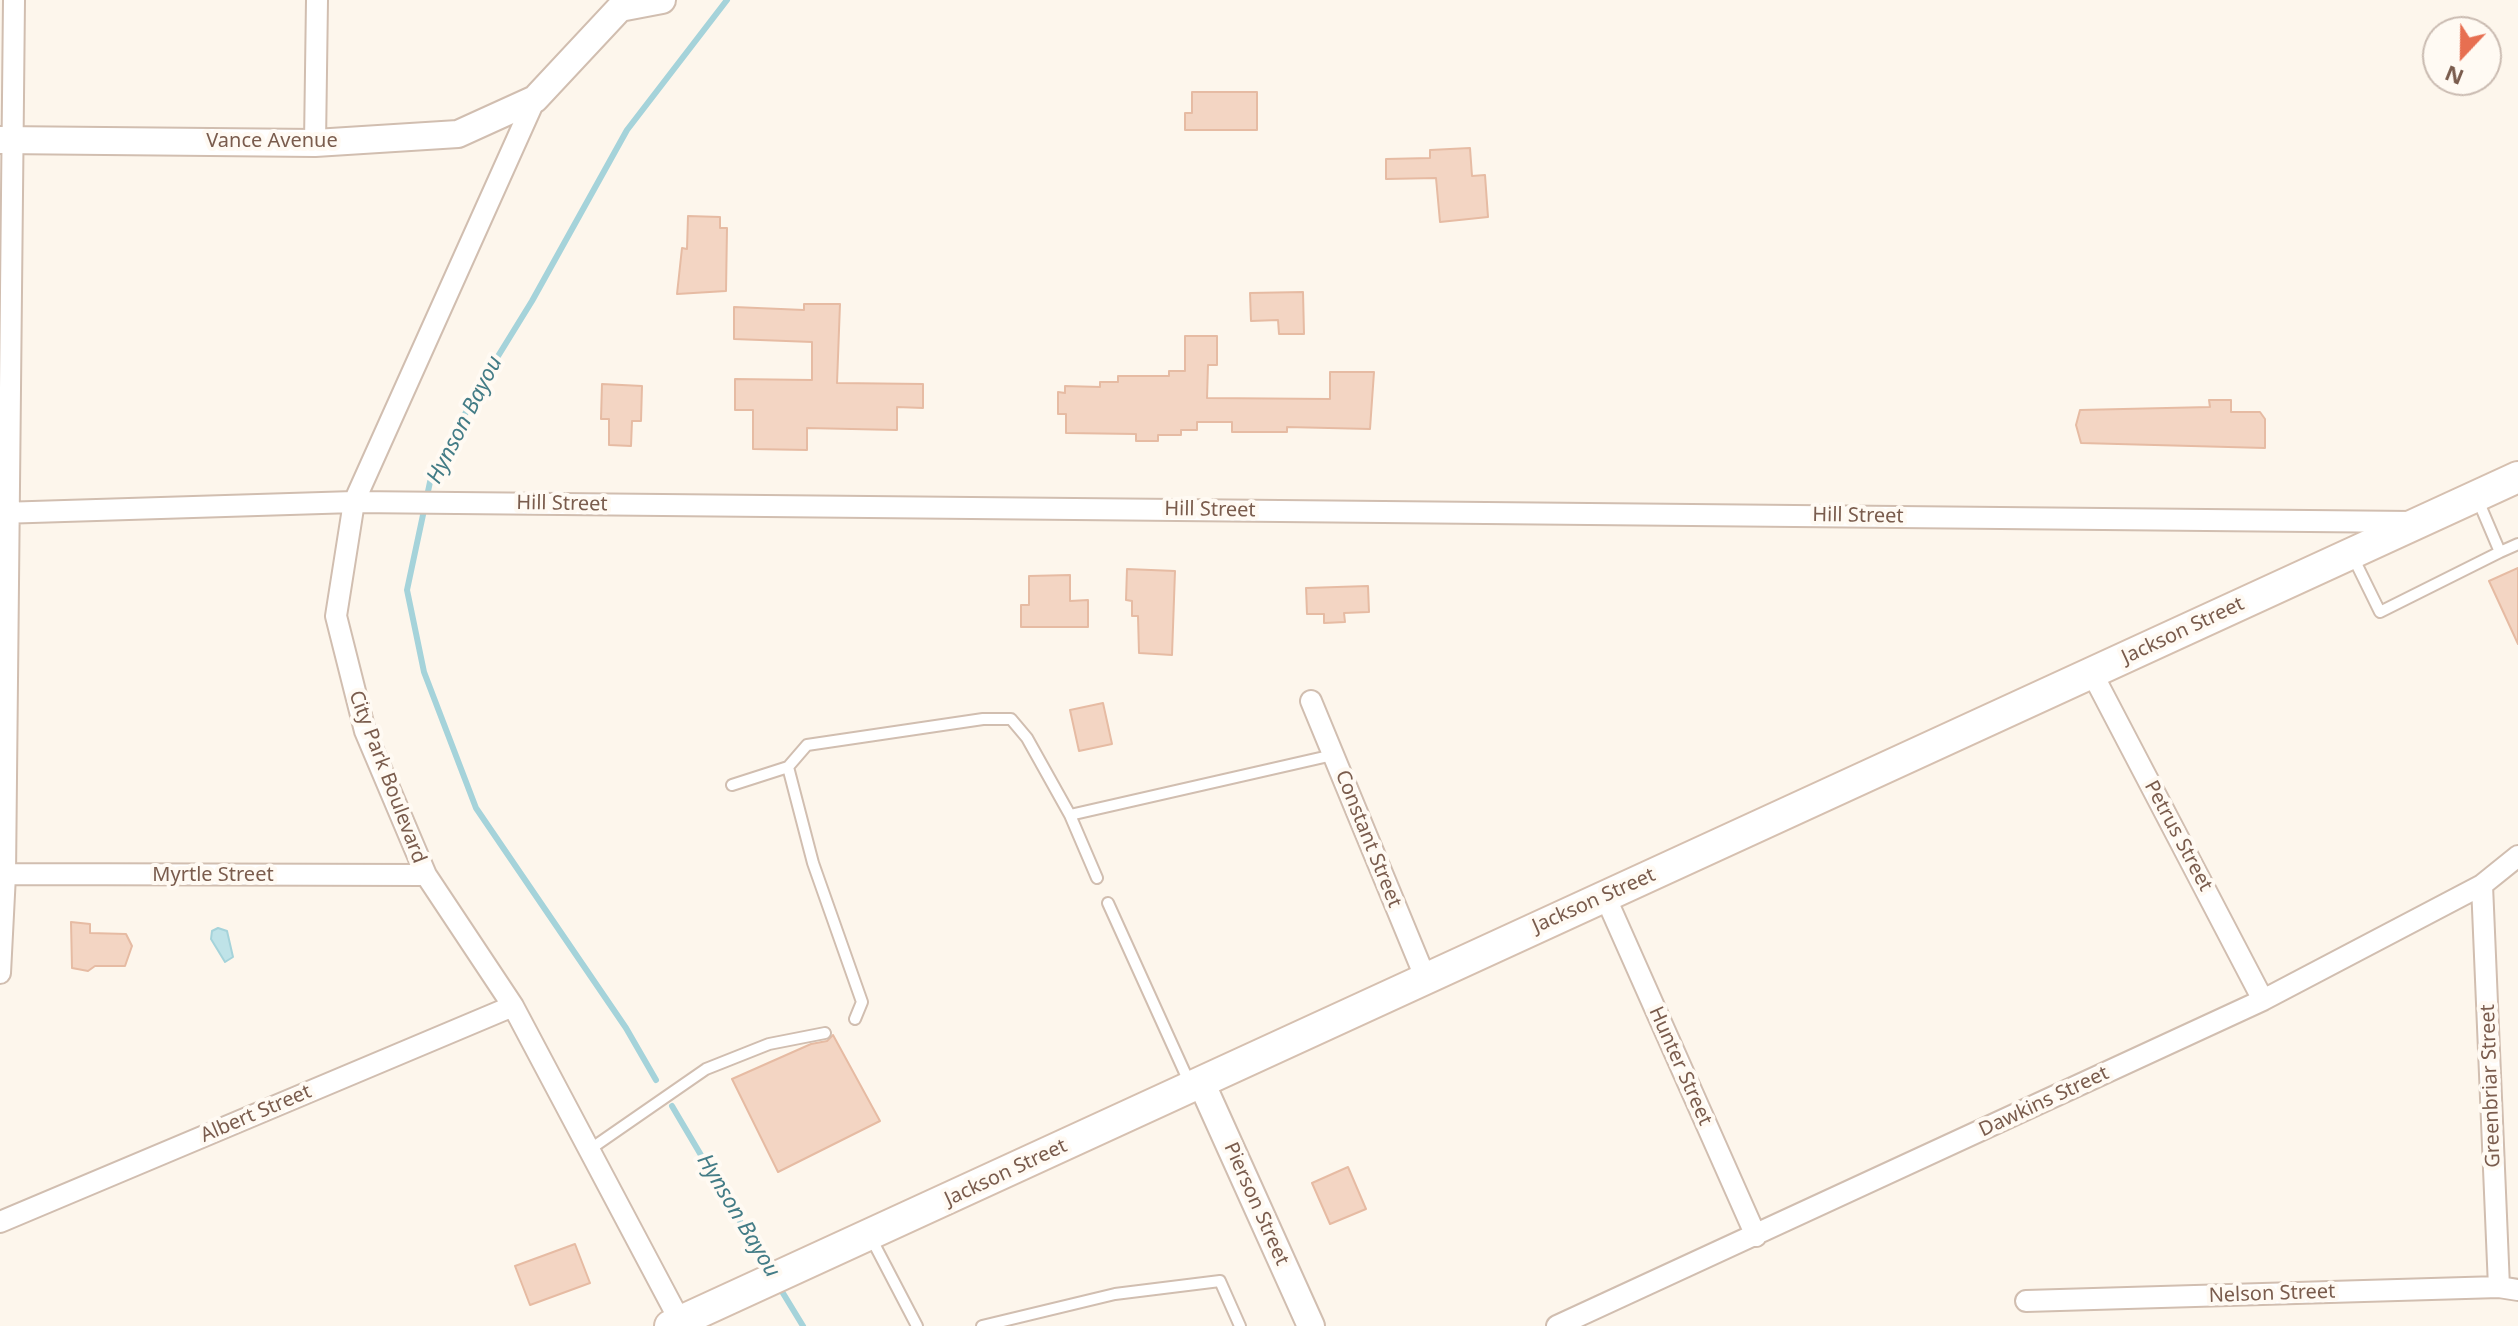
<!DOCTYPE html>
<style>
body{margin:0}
#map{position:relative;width:2518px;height:1326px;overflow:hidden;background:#fdf6ec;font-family:"Noto Sans",sans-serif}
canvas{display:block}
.north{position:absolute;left:2422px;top:16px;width:80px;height:80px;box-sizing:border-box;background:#fffaf3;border:2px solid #cabbb1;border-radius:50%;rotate:202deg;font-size:22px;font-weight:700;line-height:32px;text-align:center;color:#7a5c4d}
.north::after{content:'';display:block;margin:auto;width:28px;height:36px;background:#e76f51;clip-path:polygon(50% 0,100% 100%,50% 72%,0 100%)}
</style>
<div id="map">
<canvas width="2518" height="1326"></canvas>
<div class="north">N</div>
</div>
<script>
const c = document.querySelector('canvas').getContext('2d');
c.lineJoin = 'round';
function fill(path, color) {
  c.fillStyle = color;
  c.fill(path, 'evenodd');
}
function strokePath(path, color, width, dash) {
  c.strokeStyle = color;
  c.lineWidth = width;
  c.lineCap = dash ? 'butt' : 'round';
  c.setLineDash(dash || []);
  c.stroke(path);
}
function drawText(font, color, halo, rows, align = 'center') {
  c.font = font + ' "Noto Sans",sans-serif';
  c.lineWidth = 8;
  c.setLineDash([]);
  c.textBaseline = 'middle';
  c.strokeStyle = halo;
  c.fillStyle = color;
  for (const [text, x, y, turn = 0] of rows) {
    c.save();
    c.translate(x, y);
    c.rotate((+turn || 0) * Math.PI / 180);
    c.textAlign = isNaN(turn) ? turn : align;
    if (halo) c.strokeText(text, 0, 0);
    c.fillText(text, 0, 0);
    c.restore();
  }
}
const water = new Path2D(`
 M218 928 227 931 233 957 225 962 211 939 212 931Z`);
fill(water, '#bfe3e8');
strokePath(water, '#a5d3da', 2);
strokePath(new Path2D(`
 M656 1080 626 1028 476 808 424 672 407 590 430 482 479 387 532 301 627 130 727 0
 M672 1106 770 1272
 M778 1285 803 1326`), '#a5d3da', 6);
const building = new Path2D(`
 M1192 92H1257V130H1185V113H1192Z
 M1470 148 1472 176 1485 175 1488 217 1440 222 1436 178 1386 179V159L1430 158V150Z
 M688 216 720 217V228H727L726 291 677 294 682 248 687 249Z
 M1303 292 1304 334H1279L1278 320 1251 321 1250 293Z
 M804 304H840L837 383 923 384V408L897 407V430L807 428V450L753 449V410H735V379L812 380V342L734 339V307L804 310Z
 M1185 336H1217V365H1208L1207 398 1330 399V372H1374L1370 429 1287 427V432H1232V422H1197V430H1181V435H1158V441H1136V434L1066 433V414H1058V392L1065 393V386L1100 387V382H1118V376H1169V371H1185Z
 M602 384 642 386 641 421H632L631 446 609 445V419H601Z
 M2209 400H2231V412H2260L2265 419V448L2081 443 2076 425 2080 410 2210 407Z
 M2518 568V644L2489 581Z
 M1127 569 1175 571 1172 655 1139 653 1138 616H1132V601L1126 600Z
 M1070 575V601L1088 600V627H1021V605H1029V576Z
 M1368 586 1369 612 1344 613 1345 622 1324 623V614H1307L1306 588Z
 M1103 703 1112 744 1079 751 1070 710Z
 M71 922 90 924V933L126 934 132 946 125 966H95L88 971 72 968Z
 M833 1035 880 1121 778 1172 732 1079 811 1044 827 1041Z
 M1348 1167 1366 1209 1330 1224 1312 1183Z
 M575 1244 590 1283 530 1305 515 1266Z`);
fill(building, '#f3d5c3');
strokePath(building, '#e6bba3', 2);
const service = new Path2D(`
 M2500 552 2518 544
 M2352 555 2380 612 2500 552 2477 498
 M788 767 813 863 862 1002 855 1019
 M732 785 788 767 807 745 983 719H1011L1027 738 1070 815 1333 755
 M1070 815 1097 878
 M1108 903 1190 1084
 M589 1150 706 1069 769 1044 825 1033
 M870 1236 917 1326
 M982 1326 1115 1294 1220 1281 1240 1326`);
const minor = new Path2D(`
 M535 99 354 502 336 616 365 731 426 875 513 1006 680 1321
 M315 143 317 0
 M0 513 354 502 2412 522
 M2092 673 2263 1000
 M1311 701 1425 977
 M0 874 426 875
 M2482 885 2499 1287
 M1605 896 1756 1236
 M0 973 5 875 14 0
 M0 1222 513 1006
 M2026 1301 2499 1287 2518 1290
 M1557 1326 2263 1000 2482 885 2518 856`);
const tertiary = new Path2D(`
 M0 140 315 143 458 134 535 99 620 8 662 0
 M1201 1082 1311 1326`);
const secondary = new Path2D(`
 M670 1326 2518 477`);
strokePath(service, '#d1beb0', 14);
strokePath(minor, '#d1beb0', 24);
strokePath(tertiary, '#d1beb0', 30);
strokePath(secondary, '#d6c0b0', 34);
strokePath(service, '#fff', 10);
strokePath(minor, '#fff', 20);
strokePath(tertiary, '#fff', 26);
strokePath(secondary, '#fff', 30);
drawText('20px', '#7a5c4d', '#fffaf3', [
 ["Vance Avenue",272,141],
 ["Hill Street",562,504,1],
 ["Hill Street",1210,510,1],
 ["Hill Street",1858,516,1],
 ["Jackson Street",2183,631,-25],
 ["City Park Boulevard",387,777,69],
 ["Petrus Street",2178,836,62],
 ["Constant Street",1368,839,68],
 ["Myrtle Street",213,875],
 ["Jackson Street",1594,901,-24],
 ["Hunter Street",1680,1066,66],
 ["Greenbriar Street",2491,1086,-92],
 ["Dawkins Street",2044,1102,-25],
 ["Albert Street",256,1114,-23],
 ["Jackson Street",1006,1173,-25],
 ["Pierson Street",1256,1204,66],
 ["Nelson Street",2272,1294,-2]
]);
drawText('italic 22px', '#437c86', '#fffaf3', [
 ["Hynson Bayou",465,420,-63],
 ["Hynson Bayou",738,1216,59]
]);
</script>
